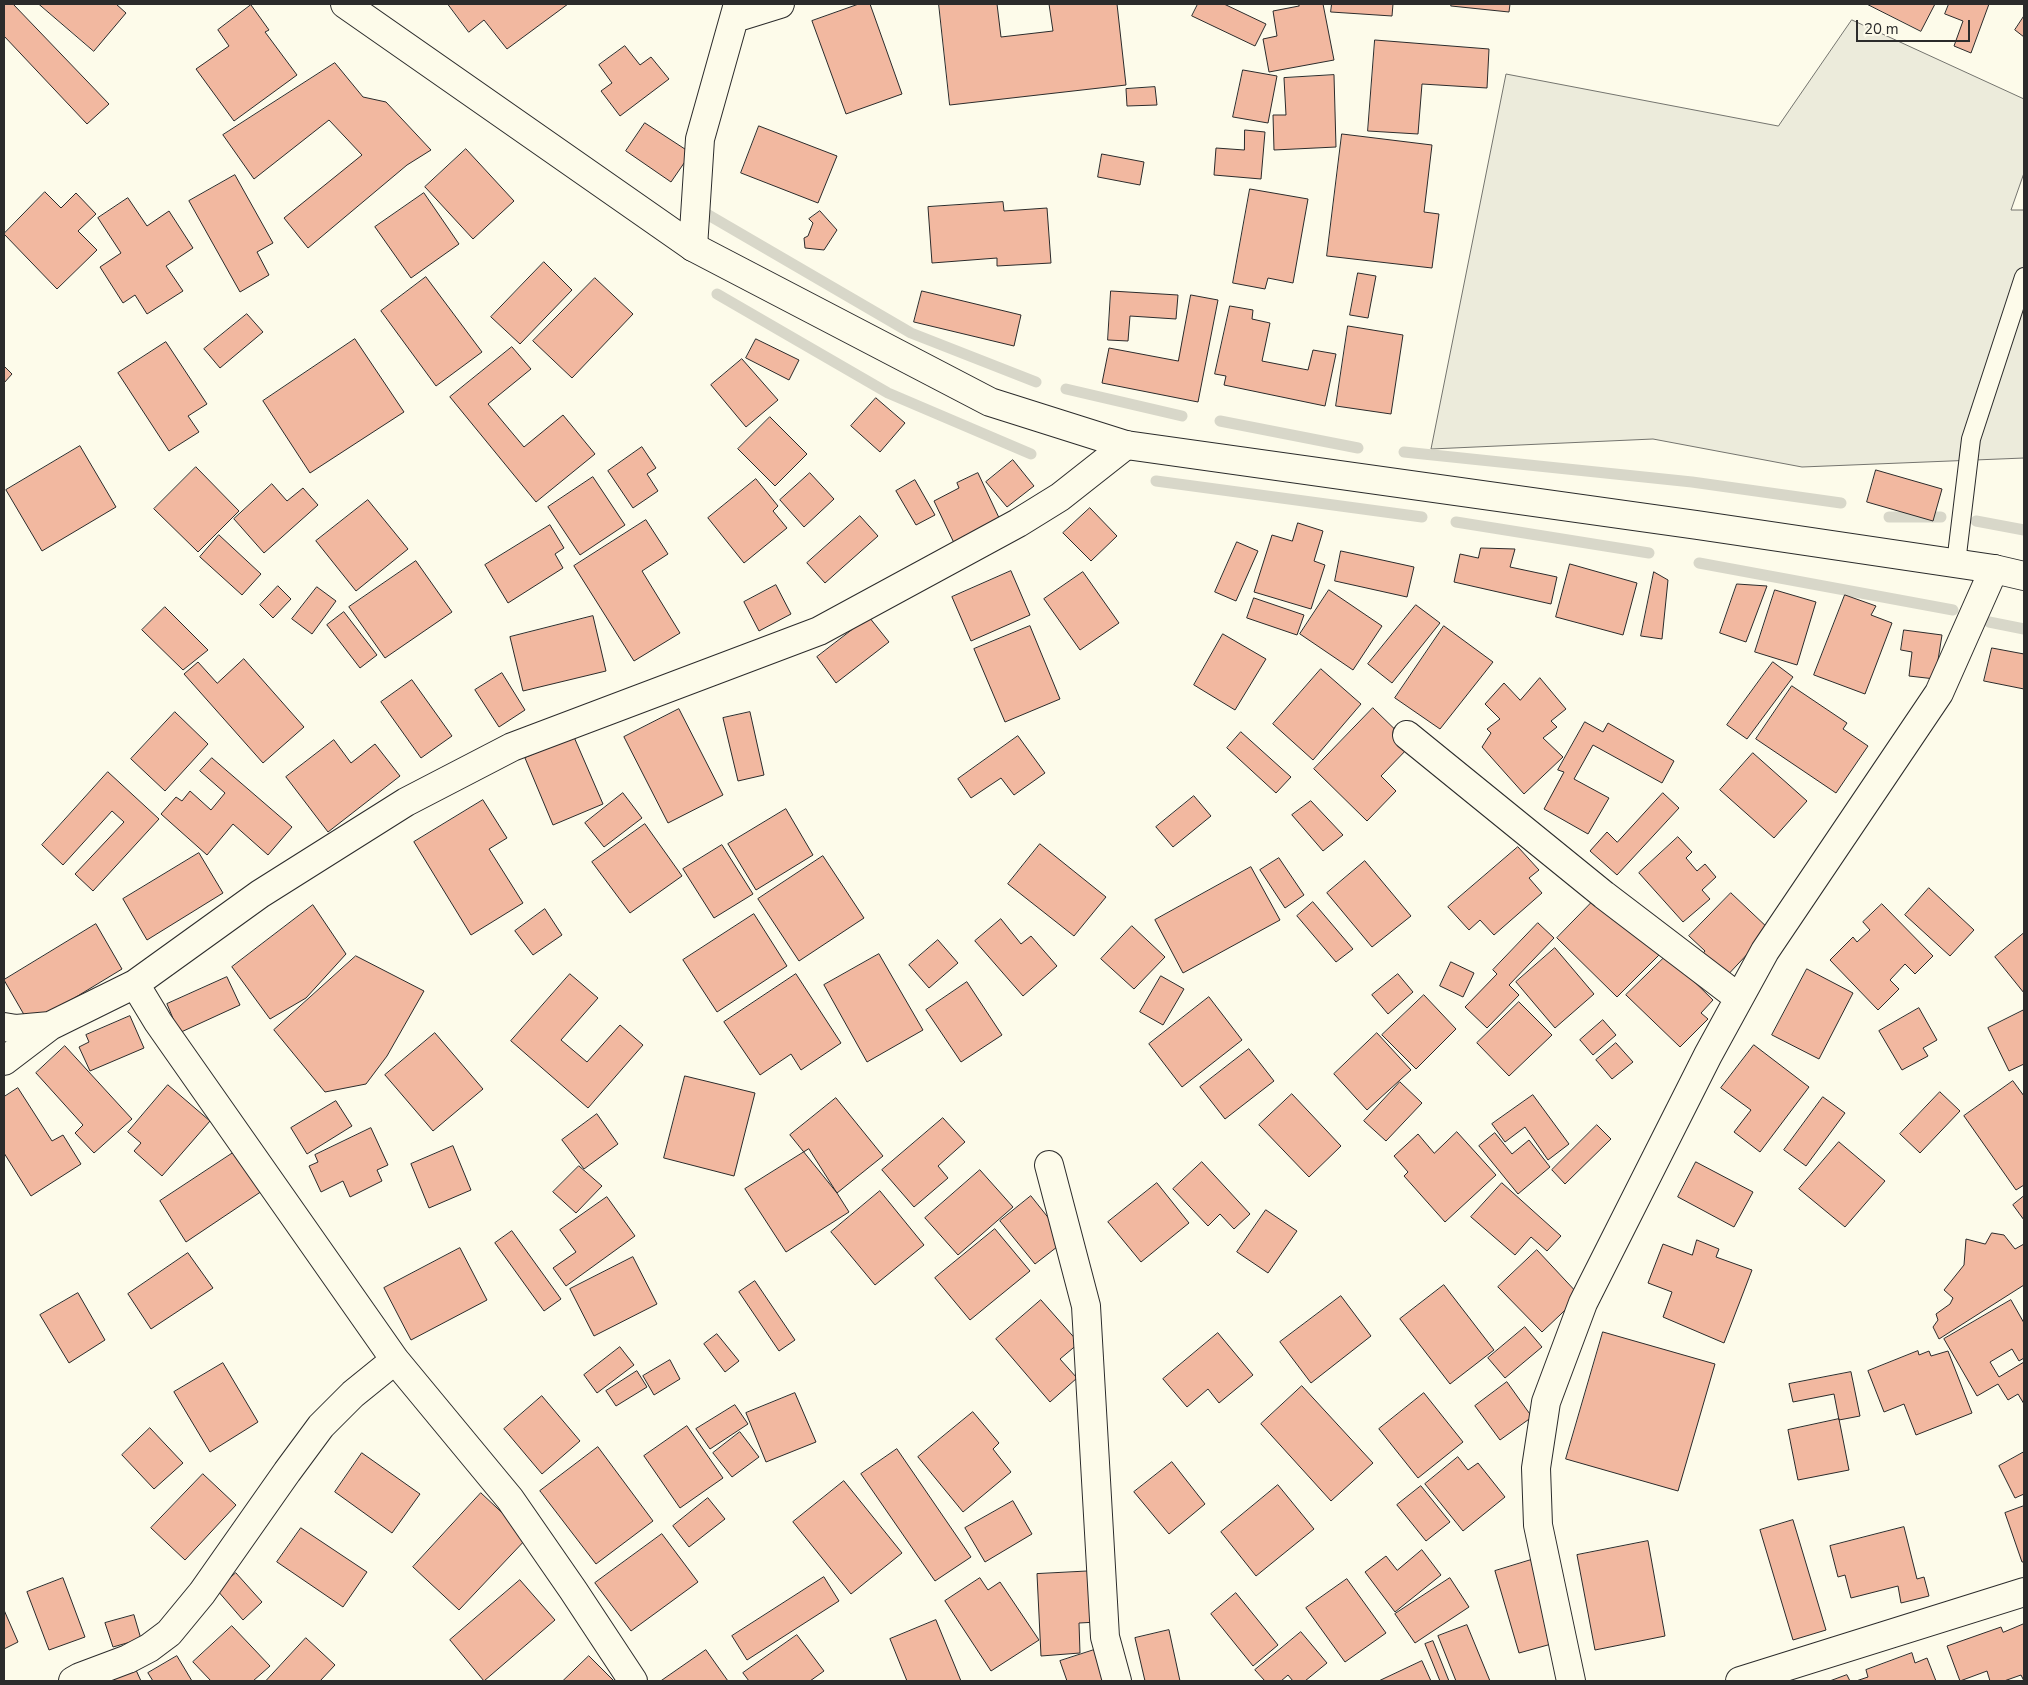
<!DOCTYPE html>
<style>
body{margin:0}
#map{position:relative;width:2028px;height:1685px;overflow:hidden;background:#fdfbea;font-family:"Nunito Sans",sans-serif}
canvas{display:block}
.frame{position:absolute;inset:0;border:5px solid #2b2b2b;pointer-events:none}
.scale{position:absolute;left:1856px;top:20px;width:114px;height:22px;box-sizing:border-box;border:2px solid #2b2b2b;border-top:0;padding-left:6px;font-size:15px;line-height:18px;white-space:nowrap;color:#2b2b2b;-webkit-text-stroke:4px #fdfbea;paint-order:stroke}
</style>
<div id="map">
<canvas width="2028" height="1685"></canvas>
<div class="frame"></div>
<div class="scale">20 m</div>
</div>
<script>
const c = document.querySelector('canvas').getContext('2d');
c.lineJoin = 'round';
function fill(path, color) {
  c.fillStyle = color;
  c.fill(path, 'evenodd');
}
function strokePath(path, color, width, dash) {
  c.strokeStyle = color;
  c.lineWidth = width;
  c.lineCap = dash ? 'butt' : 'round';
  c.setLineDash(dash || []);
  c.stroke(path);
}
const green = new Path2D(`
 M1852 20 2024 99V173L2011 210H2024V458L1802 467 1653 439 1431 449 1506 74 1778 126Z`);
fill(green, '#ecebdb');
strokePath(green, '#74746e', 1);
strokePath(new Path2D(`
 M705 213 911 333 1036 382
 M717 294 888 393 1031 454
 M1066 389 1182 416
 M1220 421 1358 448
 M1404 452 1692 482 1841 503
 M1156 481 1422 517
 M1889 517H1941
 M1976 521 2024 530
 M1456 522 1649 553
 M1699 563 1953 610
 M1989 622 2024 629`), '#d8d7c9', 11);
const building = new Path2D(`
 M4 4H13L109 104 87 124 4 36Z
 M39 4H116L126 13 94 51Z
 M448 4H568L507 49 484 20 469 32Z
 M859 4H870L902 94 846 114 812 21Z
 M939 4H997L1001 37 1053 31 1049 4H1117L1126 85 950 105Z
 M1198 4H1224L1266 24 1255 46 1192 16Z
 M1298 4H1323L1334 60 1269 72 1263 39 1277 36 1273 11 1299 6Z
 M1332 4H1393L1392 16 1331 12Z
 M1452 4H1510L1509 12 1451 6Z
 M1867 4H1935L1921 31Z
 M1949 4H1989L1971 53 1954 46 1963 21 1945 14Z
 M251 5 269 30 265 32 297 75 234 121 196 69 229 46 218 30Z
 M2024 16V37L2015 30Z
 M1375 40 1489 49 1487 88 1422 84 1418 134 1368 131Z
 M625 46 640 65 651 57 669 79 620 116 601 91 612 83 599 65Z
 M335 63 363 97 386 102 431 150 407 165 308 248 284 218 362 155 329 120 254 179 223 135Z
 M1243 70 1277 76 1268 123 1233 117Z
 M1334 75 1336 147 1274 150 1273 115H1286L1284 78Z
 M1155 87 1157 105 1127 106 1126 89Z
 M645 123 691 153 671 182 626 151Z
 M759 126 837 156 818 203 741 173Z
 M1245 130 1265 132 1261 179 1214 175 1216 148 1244 150Z
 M1342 134 1432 145 1424 212 1439 214 1432 268 1327 256Z
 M466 149 514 201 473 239 425 187Z
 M1102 154 1144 162 1140 185 1098 177Z
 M235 175 273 243 257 252 269 275 240 292 189 201Z
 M1250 189 1308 199 1293 283 1268 278 1265 289 1233 283Z
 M45 192 61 208 76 193 96 214 78 231 97 250 57 289 4 234Z
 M424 193 459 244 411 278 375 227Z
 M128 198 147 226 169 211 193 248 166 266 183 291 147 314 135 295 123 303 100 267 121 253 98 218Z
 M1003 202 1004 211 1047 208 1051 263 997 266V258L932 263 928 207Z
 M820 211 837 230 824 250 805 248 804 238 808 236 813 223 809 219Z
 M544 262 572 290 520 344 491 317Z
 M1358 273 1376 276 1368 318 1350 315Z
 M426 277 482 352 436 386 381 311Z
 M595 278 633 314 572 378 533 341Z
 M922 291 1021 315 1014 346 914 322Z
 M1111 291 1178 295 1176 319 1130 316 1128 341 1108 340Z
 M1191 295 1218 300 1198 402 1102 383 1109 348 1178 361Z
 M1230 306 1253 310 1252 319 1270 323 1262 361 1308 370 1313 350 1336 354 1325 406 1224 385 1226 376 1215 374Z
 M247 314 263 332 220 368 204 349Z
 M1348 326 1403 335 1391 414 1336 406Z
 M355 339 404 412 310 473 263 401Z
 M756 339 799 360 789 380 746 358Z
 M166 342 207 404 188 416 199 432 169 451 118 373Z
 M512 347 531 369 488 404 524 447 563 415 595 454 536 502 450 397Z
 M742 359 778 400 746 427 711 385Z
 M4 366 12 374 4 383Z
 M876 398 905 423 880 452 851 426Z
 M770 417 807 454 775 486 738 449Z
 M80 446 116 507 42 551 6 490Z
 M642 447 656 468 647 474 658 491 633 508 608 471Z
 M1013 460 1034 486 1007 507 986 482Z
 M196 467 239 511 198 552 154 509Z
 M1876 470 1942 489 1933 521 1867 502Z
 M810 473 834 499 804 527 780 500Z
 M978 473 1001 522 955 545 934 501 959 488 957 483Z
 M593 477 625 525 580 555 548 507Z
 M756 479 778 506 773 511 787 528 744 563 708 518Z
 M915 480 935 515 916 525 896 491Z
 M272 484 287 501 303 488 318 505 264 553 234 519Z
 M368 500 408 549 356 591 316 541Z
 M1090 508 1117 536 1091 561 1063 533Z
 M860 516 878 536 825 583 807 563Z
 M646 520 668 554 642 571 680 633 634 661 574 566Z
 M1298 523 1323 531 1314 561 1325 565 1311 609 1254 592 1272 535 1292 541Z
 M550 525 564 548 555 554 563 568 508 603 485 565Z
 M219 535 261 574 242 595 200 557Z
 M1237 542 1258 551 1236 601 1215 592Z
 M1481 548 1515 549 1510 567 1557 577 1551 604 1454 582 1460 554 1478 558Z
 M1341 551 1414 567 1407 597 1335 581Z
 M416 561 452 612 385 658 349 607Z
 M1570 564 1637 583 1623 635 1556 617Z
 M1011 571 1030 615 971 641 952 597Z
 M1083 572 1119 623 1080 650 1044 599Z
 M1654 572 1668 580 1662 639 1641 636Z
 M1737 584 1767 586 1746 642 1720 633Z
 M776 585 791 614 759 631 744 602Z
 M278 586 291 599 273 618 260 605Z
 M317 587 336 601 312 634 292 619Z
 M1329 590 1382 626 1353 670 1300 634Z
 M1775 590 1816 602 1797 665 1755 652Z
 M1845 595 1876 606 1871 615 1892 623 1865 694 1814 675Z
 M1254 598 1304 615 1297 635 1247 618Z
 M1416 605 1440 623 1392 683 1368 664Z
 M165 607 208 650 183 670 142 630Z
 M344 612 377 655 360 668 327 625Z
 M593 616 606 671 523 691 510 637Z
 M869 617 889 642 836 683 817 657Z
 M1030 626 1060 699 1005 722 974 649Z
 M1444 626 1493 662 1440 729 1395 698Z
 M1904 630 1942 635 1935 679 1909 676 1912 652 1901 650Z
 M1223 634 1266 659 1235 710 1194 685Z
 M1992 648 2024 654V689L1984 681Z
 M244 659 304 727 263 763 184 674 198 662 217 683Z
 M1773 662 1793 677 1747 739 1727 725Z
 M1321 669 1361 704 1313 760 1273 724Z
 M502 673 525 710 499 727 475 690Z
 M1540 678 1566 709 1551 721 1557 727 1543 738 1563 757 1524 794 1482 747 1491 733 1487 729 1500 719 1485 704 1504 683 1520 700Z
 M412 680 452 736 421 758 381 702Z
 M1792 686 1847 723 1843 729 1868 746 1836 793 1756 739Z
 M1373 708 1411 745 1381 776 1396 791 1367 821 1314 769Z
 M679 709 723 795 668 823 624 737Z
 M175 712 208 744 165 791 131 759Z
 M750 712 764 775 738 781 723 718Z
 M1585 722 1603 732 1608 723 1674 761 1662 783 1593 745 1574 779 1609 798 1588 834 1544 809 1564 772 1558 770Z
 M1241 732 1291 777 1276 793 1227 748Z
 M1018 736 1045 773 1014 795 1001 778 971 798 958 779Z
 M574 737 603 804 553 825 525 758Z
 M334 740 351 763 375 744 400 776 328 832 286 777Z
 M1753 753 1807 801 1774 838 1720 790Z
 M212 758 292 827 268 855 233 824 207 855 161 814 176 797 182 801 190 791 211 810 225 793 200 771Z
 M108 772 159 819 93 891 75 874 124 822 112 811 63 865 42 845Z
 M623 793 642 818 604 847 585 823Z
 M1663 793 1679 808 1617 875 1590 851 1607 832 1617 842Z
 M1194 796 1211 816 1173 847 1156 827Z
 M483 800 507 838 489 849 523 903 471 935 414 842Z
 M1311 801 1343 835 1323 851 1292 815Z
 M786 809 813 855 756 890 728 844Z
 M645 824 682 876 630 913 592 862Z
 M1678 837 1692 852 1686 858 1697 871 1705 864 1716 877 1702 890 1710 899 1683 922 1639 873Z
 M1040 844 1106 897 1074 936 1008 884Z
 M722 845 753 894 714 918 683 869Z
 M1518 847 1539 870 1529 878 1542 893 1494 935 1480 920 1469 930 1448 907Z
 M199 853 223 893 147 940 123 899Z
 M823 856 864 918 799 961 758 899Z
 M1279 858 1304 895 1285 908 1260 870Z
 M1365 861 1411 916 1372 947 1327 893Z
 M1251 867 1280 920 1183 973 1155 920Z
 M1929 888 1974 930 1950 956 1905 915Z
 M1731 893 1770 930 1722 981 1699 958 1705 951 1689 936Z
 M1598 896 1659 955 1617 997 1557 938Z
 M1313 902 1353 949 1336 962 1297 916Z
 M1882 904 1933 956 1915 974 1905 964 1890 980 1899 989 1878 1010 1830 960 1853 937 1857 942 1870 930 1863 922Z
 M313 905 346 954 306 998 270 1019 232 967Z
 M545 909 562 935 533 955 515 931Z
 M754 914 787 966 717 1012 683 960Z
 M1001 919 1021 944 1031 936 1057 966 1023 996 975 941Z
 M1538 923 1554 938 1509 985 1519 995 1487 1028 1465 1007 1497 974 1493 970Z
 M96 924 122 969 30 1025 4 980Z
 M1132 926 1165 957 1134 989 1101 959Z
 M2024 933V993L1995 957Z
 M938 940 958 963 929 988 909 965Z
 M1555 948 1594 994 1555 1028 1516 982Z
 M879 954 923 1030 867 1062 824 985Z
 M1667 955 1713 1000 1701 1013 1708 1019 1680 1047 1626 995Z
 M356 956 424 991 387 1056 366 1084 325 1092 274 1030Z
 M1451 962 1474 973 1463 997 1440 986Z
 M1807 969 1853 993 1819 1059 1772 1035Z
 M570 974 598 998 561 1040 587 1062 620 1025 643 1045 588 1108 511 1041Z
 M796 974 841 1043 801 1070 791 1054 760 1075 724 1022Z
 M1398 974 1413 992 1388 1014 1372 995Z
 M1161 976 1184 989 1163 1025 1140 1012Z
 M227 977 240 1005 179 1033 167 1004Z
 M967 982 1002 1035 961 1062 926 1010Z
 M1424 995 1456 1029 1416 1069 1382 1035Z
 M1209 997 1242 1040 1182 1087 1149 1044Z
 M1519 1002 1552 1035 1509 1076 1477 1043Z
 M1919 1008 1937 1040 1923 1048 1928 1056 1902 1070 1879 1031Z
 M2024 1010V1064L2009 1071 1988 1028Z
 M130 1016 144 1048 90 1071 79 1047 89 1042 86 1035Z
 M1603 1020 1616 1035 1593 1055 1580 1040Z
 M435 1033 483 1089 433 1131 385 1075Z
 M1377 1033 1411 1070 1367 1110 1334 1074Z
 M1616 1043 1633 1062 1612 1079 1596 1060Z
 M1754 1045 1809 1087 1760 1152 1734 1132 1751 1110 1721 1088Z
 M65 1046 132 1119 94 1153 75 1133 83 1125 36 1073Z
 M1249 1049 1274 1081 1225 1119 1200 1087Z
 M685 1076 755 1093 734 1176 664 1158Z
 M2013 1081 2024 1096V1185L2016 1190 1964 1116Z
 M1400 1082 1422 1103 1386 1141 1364 1121Z
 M168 1085 210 1121 162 1176 134 1151 141 1143 128 1132Z
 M18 1088 52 1141 63 1135 81 1164 31 1196 4 1153V1097Z
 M1940 1092 1960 1111 1920 1153 1900 1134Z
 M1292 1094 1341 1146 1309 1177 1259 1125Z
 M1533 1095 1569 1144 1548 1160 1525 1127 1505 1142 1492 1124Z
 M1823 1097 1845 1113 1806 1166 1784 1150Z
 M836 1098 883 1156 837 1193 790 1135Z
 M336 1101 352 1126 307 1154 291 1128Z
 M597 1114 618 1144 584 1169 562 1140Z
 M943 1118 965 1142 938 1166 948 1178 914 1207 882 1170Z
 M1597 1125 1611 1139 1565 1184 1552 1170Z
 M371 1128 388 1165 377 1170 382 1181 350 1197 343 1181 321 1192 309 1166 318 1162 315 1155Z
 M1457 1132 1496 1175 1445 1222 1404 1176 1408 1172 1394 1156 1418 1134 1434 1153Z
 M1495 1133 1512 1154 1529 1140 1550 1167 1518 1194 1479 1146Z
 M1839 1142 1885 1181 1845 1227 1799 1189Z
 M453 1146 471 1190 429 1208 411 1164Z
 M239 1149 265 1189 186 1242 160 1201Z
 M809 1149 849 1212 786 1252 745 1189Z
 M1202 1162 1250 1214 1234 1229 1220 1214 1208 1226 1173 1189Z
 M1696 1162 1753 1192 1734 1227 1678 1197Z
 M579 1166 602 1186 576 1213 553 1192Z
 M980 1170 1013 1207 958 1255 925 1218Z
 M1157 1183 1189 1223 1141 1262 1108 1222Z
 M1502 1183 1561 1236 1547 1251 1531 1237 1515 1255 1471 1217Z
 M880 1191 924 1245 875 1285 831 1232Z
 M1031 1196 1066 1240 1035 1264 1000 1221Z
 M2024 1196V1220L2013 1205Z
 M607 1197 635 1236 566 1286 553 1268 576 1252 560 1230Z
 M1266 1210 1297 1231 1268 1273 1237 1252Z
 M995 1229 1030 1271 970 1320 935 1278Z
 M512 1231 561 1299 544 1311 495 1243Z
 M1992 1233 2004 1235 2015 1249 2024 1244V1285L1939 1339 1933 1327 1938 1320 1936 1314 1950 1304 1953 1298 1944 1290 1964 1265 1966 1239 1985 1244Z
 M1697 1240 1719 1249 1716 1257 1752 1270 1724 1343 1663 1317 1672 1292 1648 1283 1663 1244 1692 1255Z
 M460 1248 487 1300 411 1340 384 1288Z
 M1537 1250 1580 1296 1542 1332 1498 1287Z
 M188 1253 213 1288 151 1329 128 1294Z
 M633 1257 657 1304 594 1336 570 1289Z
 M755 1281 795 1340 779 1351 739 1292Z
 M1444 1285 1494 1350 1450 1384 1400 1319Z
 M78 1293 105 1340 69 1363 40 1315Z
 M1341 1296 1371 1336 1311 1383 1280 1342Z
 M1041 1300 1079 1343 1060 1359 1077 1378 1050 1402 996 1339Z
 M2011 1300 2024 1323V1358L2019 1361 2012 1349 1990 1362 1999 1377 2024 1362V1404L2018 1394 2008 1400 1998 1384 1977 1396 1944 1339Z
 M1525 1327 1542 1347 1505 1378 1488 1358Z
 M1603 1332 1715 1364 1678 1491 1566 1459Z
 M1218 1333 1253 1375 1219 1403 1208 1389 1187 1407 1163 1379Z
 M717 1334 739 1361 725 1372 704 1344Z
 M620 1347 634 1365 597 1393 584 1375Z
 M1918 1351 1919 1355 1929 1351 1931 1356 1948 1351 1972 1413 1916 1435 1904 1404 1884 1412 1868 1371Z
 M670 1360 680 1379 654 1395 643 1376Z
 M223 1363 258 1422 210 1452 174 1392Z
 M637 1371 647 1387 616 1406 606 1391Z
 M1851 1372 1860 1416 1839 1420 1834 1394 1793 1402 1789 1384Z
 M1507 1382 1532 1417 1500 1440 1475 1406Z
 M1302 1386 1373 1463 1331 1501 1261 1424Z
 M795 1393 816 1442 766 1462 746 1413Z
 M1424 1393 1463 1442 1418 1478 1379 1429Z
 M542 1396 580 1441 542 1474 504 1429Z
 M735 1405 748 1424 710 1449 696 1429Z
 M973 1412 999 1443 993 1449 1011 1472 963 1512 918 1457Z
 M1839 1419 1849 1470 1798 1480 1788 1430Z
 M687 1426 723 1478 680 1508 644 1456Z
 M150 1428 183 1463 154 1489 122 1455Z
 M740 1432 759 1457 732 1477 713 1453Z
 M598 1447 653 1521 596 1564 540 1491Z
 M897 1449 971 1557 935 1581 861 1474Z
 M2024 1452V1494L2015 1498 1999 1466Z
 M362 1453 420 1494 392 1533 335 1492Z
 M1458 1457 1468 1470 1478 1463 1505 1497 1463 1531 1425 1484Z
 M1172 1462 1205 1504 1169 1534 1134 1492Z
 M203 1474 236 1505 185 1560 151 1528Z
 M844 1481 902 1553 851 1594 793 1522Z
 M1278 1485 1314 1529 1256 1576 1221 1532Z
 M1421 1486 1450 1522 1426 1541 1397 1505Z
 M481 1493 528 1537 459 1610 413 1567Z
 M708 1498 725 1519 689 1547 673 1526Z
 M1013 1501 1032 1534 985 1562 965 1528Z
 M2024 1506V1562H2022L2005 1513Z
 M1793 1520 1826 1630 1793 1640 1760 1530Z
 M1904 1527 1917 1579 1924 1577 1929 1596 1901 1603 1898 1586 1851 1598 1845 1575 1838 1577 1830 1546Z
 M301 1528 367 1572 343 1607 277 1562Z
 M662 1534 698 1582 631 1631 595 1583Z
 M1648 1541 1665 1636 1595 1650 1577 1555Z
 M1422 1550 1441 1575 1395 1612 1365 1572 1386 1556 1397 1570Z
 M1531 1560 1555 1643 1519 1653 1495 1571Z
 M1095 1571 1098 1622 1079 1623 1080 1653 1041 1656 1037 1574Z
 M236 1573 262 1602 243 1620 217 1590Z
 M824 1577 839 1601 747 1660 732 1636Z
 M63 1578 85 1637 49 1650 27 1592Z
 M980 1578 988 1590 1000 1582 1039 1640 991 1671 945 1601Z
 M1450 1578 1469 1607 1415 1643 1395 1614Z
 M1347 1579 1386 1633 1345 1662 1306 1608Z
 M520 1580 555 1620 484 1681 450 1640Z
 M1236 1593 1278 1645 1253 1666 1211 1614Z
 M4 1610 18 1642 4 1649Z
 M134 1615 141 1639 113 1647 105 1623Z
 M936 1620 961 1681H907L890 1639Z
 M2024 1624V1681L2021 1675 2004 1681H1990L1987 1671 1960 1681 1947 1646 2001 1627 2003 1632Z
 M1467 1625 1490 1681H1456L1438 1636Z
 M232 1626 270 1666 253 1681H211L193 1662Z
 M1169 1630 1180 1681H1145L1135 1638Z
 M1301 1632 1327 1663 1305 1681H1293L1288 1675 1281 1681H1265L1255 1670Z
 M797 1635 824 1671 810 1681H749L743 1673Z
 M306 1638 335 1665 320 1681H266Z
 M1433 1641 1449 1681H1440L1425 1644Z
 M706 1650 728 1681H661Z
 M1094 1650 1104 1681H1067L1060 1661Z
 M1912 1653 1915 1663 1927 1658 1936 1681H1856L1868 1677 1866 1670Z
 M177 1656 192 1681H153L148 1673Z
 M589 1656 614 1681H563Z
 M1422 1661 1431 1681H1379Z
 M136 1670 141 1681H110Z
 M1847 1675 1850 1681H1830Z`);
fill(building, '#f2b8a0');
strokePath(building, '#2b2b2b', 1);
const lane = new Path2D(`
 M1956 563 1971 439 2024 277`);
const street = new Path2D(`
 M735 18 780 4
 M693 247 700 139 738 4
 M1407 735 1604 895 1739 998
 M135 984 158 1022 395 1360 510 1499 573 1590 633 1681
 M4 1027 16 1029 50 1026 135 984 260 894 406 802 512 747 819 631 1018 523 1060 497 1126 445
 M4 1061 50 1026
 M1049 1165 1086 1306 1105 1637 1117 1681
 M73 1681 80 1677 128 1659 149 1648 169 1633 202 1593 287 1472 321 1426 353 1394 395 1360
 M1571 1681 1538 1525 1536 1468 1546 1402 1583 1303 1708 1055 1765 951 1939 693 1994 569
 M1740 1681 2024 1592`);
const secondary = new Path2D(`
 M345 4 693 247 990 402 1126 445 1697 525 1994 569 2024 576`);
strokePath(lane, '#2b2b2b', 20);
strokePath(street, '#2b2b2b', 30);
strokePath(secondary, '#2b2b2b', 30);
strokePath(lane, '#fdfbea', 18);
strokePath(street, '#fdfbea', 28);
strokePath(secondary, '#fdfbea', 28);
</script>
